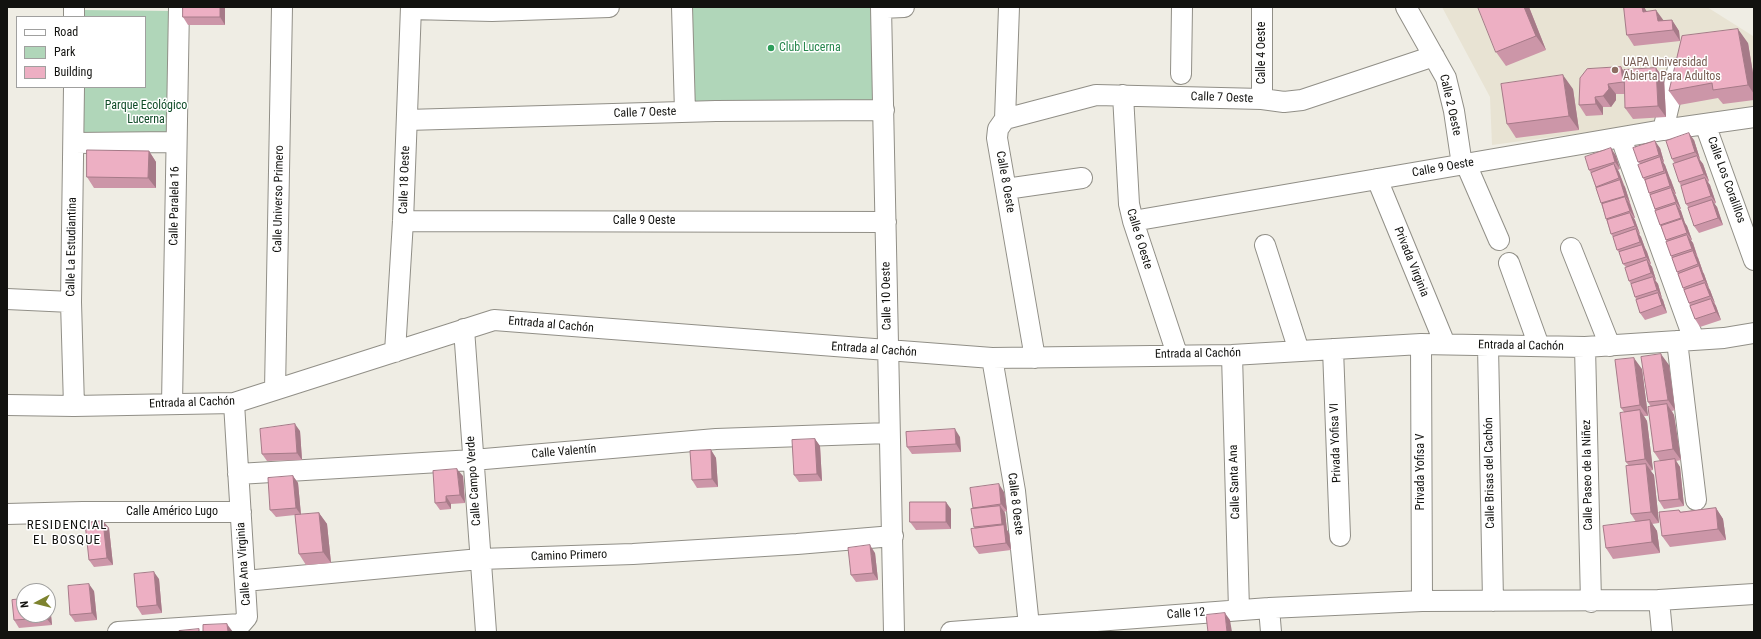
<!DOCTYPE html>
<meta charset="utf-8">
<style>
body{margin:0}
#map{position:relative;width:1761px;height:639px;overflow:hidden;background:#efede4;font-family:"Roboto Condensed",sans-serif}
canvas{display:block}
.frame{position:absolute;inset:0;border:8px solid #12120f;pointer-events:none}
.legend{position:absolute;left:16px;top:16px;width:130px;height:72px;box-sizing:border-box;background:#fff;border:1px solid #a0a09f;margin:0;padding:5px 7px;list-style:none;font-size:12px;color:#12120f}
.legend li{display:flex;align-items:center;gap:8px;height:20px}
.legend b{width:20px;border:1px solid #a0a09f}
.north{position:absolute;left:16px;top:583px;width:40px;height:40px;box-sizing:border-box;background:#fff;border:1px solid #a0a09f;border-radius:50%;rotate:263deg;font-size:11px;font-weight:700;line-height:16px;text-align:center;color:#12120f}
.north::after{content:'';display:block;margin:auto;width:14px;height:18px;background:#7d832e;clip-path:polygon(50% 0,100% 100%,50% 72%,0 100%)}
</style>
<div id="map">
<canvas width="1761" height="639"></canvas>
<div class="frame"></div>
<ul class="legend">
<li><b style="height:5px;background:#fff"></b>Road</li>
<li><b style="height:11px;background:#b0d6b9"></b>Park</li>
<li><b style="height:11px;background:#edafc3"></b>Building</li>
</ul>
<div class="north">N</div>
</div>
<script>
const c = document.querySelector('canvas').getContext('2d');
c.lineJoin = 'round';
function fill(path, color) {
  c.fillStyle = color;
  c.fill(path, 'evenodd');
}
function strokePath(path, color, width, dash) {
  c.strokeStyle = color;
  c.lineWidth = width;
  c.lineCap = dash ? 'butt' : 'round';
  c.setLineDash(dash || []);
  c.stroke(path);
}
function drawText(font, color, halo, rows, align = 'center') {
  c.font = font + ' "Roboto Condensed",sans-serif';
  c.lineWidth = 3;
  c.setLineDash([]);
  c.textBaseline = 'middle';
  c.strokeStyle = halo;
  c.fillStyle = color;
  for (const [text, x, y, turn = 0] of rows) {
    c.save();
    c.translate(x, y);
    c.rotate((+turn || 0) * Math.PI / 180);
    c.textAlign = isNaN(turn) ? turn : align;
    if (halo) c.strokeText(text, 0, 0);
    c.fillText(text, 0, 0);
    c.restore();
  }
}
fill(new Path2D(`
 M1442 7H1707L1753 36 1754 110 1492 145 1490 97Z`), '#e8e3d3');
fill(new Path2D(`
 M687 7H876L878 104 690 105Z
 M81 10 174 11 172 140 81 139V87H145V17H81Z`), '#b0d6b9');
const minor = new Path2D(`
 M74 7V17
 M682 7 685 112
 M881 7 894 632
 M1009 7 1005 119 998 129 997 138 1035 358
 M1262 7V99
 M1406 7 1446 78 1454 111 1462 165
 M881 8 904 7
 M411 9 492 11 609 7
 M1181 74 1182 7
 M1123 95 1129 204 1133 221 1177 354
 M1005 119 1096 95 1262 99 1284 102 1302 100 1434 56
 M407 120 716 111 884 110
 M1705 124 1754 260
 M1663 130 1678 68
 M1621 138 1694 340
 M74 143 176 142
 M1466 164 1499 240
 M1377 179 1445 344
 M1006 189 1082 178
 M403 221 886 222
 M1133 221 1663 130 1754 117
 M1265 245 1299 351
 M1571 248 1610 346
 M1509 263 1539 346
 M7 299 71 302
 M464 329 486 632
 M1677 341 1696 500
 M1421 344 1422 601
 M1488 346 1493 601
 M1585 347 1591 602
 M1333 349 1340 536
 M395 352 403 221 411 7
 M1232 355 1239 610
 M992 358 1015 491 1029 626
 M275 390 282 7
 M172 404 179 7
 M7 405 74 406 234 403 494 320 992 358 1232 355 1421 344 1585 347 1724 338 1754 333
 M74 406 71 302 74 87
 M238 474 473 460 716 439 889 433
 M7 514 83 512H241
 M245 581 480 559 633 554 797 544 893 536
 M1659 600 1662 632
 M1269 608 1271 632
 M118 632 241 624 247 617 234 403
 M951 632 1269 608 1422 601 1659 600 1754 594`);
strokePath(minor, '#918f87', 22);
strokePath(minor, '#fff', 20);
fill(new Path2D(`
 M183 7H225V25H188L183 17Z
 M1529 7 1546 50 1506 66 1496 52Z
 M1624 7H1644L1646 11 1664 21 1672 20 1679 31 1680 41 1634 46 1627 35Z
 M1748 43 1754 79V100L1723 104 1718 98 1679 105 1669 91Z
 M1621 67 1624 72 1656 68 1664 79 1666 117 1633 119 1625 108V94H1616V100L1611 107H1603V115L1586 116 1579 105Z
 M1573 89 1579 130 1516 138 1507 124Z
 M1694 140 1700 159V160L1703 164 1709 181 1708 182 1710 185 1716 203 1714 204 1717 207 1723 225 1699 233 1694 226 1689 208 1686 204 1681 186 1679 182 1675 164 1672 159Z
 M1611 148 1616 156 1620 169 1618 170 1619 172 1625 187 1635 218H1634L1640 234H1639L1641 237 1645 248 1647 252 1651 264H1650L1652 267 1656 280H1655L1658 284 1662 298 1663 300 1667 313 1645 320 1640 313 1636 299 1635 297 1631 284 1629 281 1626 267 1623 264 1619 252 1617 250 1613 237 1611 234 1596 188 1591 173 1589 170Z
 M1660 148 1664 162H1663L1665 165 1669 177 1671 180 1676 194H1675L1676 196 1681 209H1680L1681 211 1685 223 1687 226 1692 240H1691L1693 243 1703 272 1704 274 1709 288 1710 290 1721 320 1700 327 1695 319 1684 290 1683 288 1678 274 1677 272 1672 258 1671 256 1667 242 1666 240 1661 227 1660 225 1650 195 1649 193 1645 181 1643 178 1640 164 1638 162Z
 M149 151 156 162V188H94L87 177Z
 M1669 365 1675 410 1672 411 1674 415 1681 460 1676 461 1680 467 1684 506 1664 509 1659 501 1660 461 1654 452 1651 407 1648 402Z
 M1642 369 1648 416H1644L1647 421 1653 470 1650 471 1654 475 1659 523 1652 524 1657 531 1660 553 1613 559 1606 548 1636 522 1631 514 1629 466 1626 462 1624 412 1621 408Z
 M300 431 302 460 267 461 262 454Z
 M960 437 961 452 912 454 907 447Z
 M815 439 820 446 822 481 799 482 794 475Z
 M711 450 716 458 718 487 697 488 692 480Z
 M293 476 298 483 301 515 319 513 327 524 331 563 306 565 299 554 295 515 276 517 270 510Z
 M463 476 465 503 451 504V509L440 510 435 503Z
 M1004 492 1007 511 1004 512 1005 513 1007 530 1009 533 1011 550 979 554 974 547 975 529 974 527 973 509V508Z
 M1716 508 1723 519 1726 540 1670 547 1662 536 1679 510 1681 512Z
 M951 509V529L916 530 910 522Z
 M103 521 109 528 113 565 94 567 89 560Z
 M875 553 878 580 856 582 851 575Z
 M159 579 162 613 142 615 137 607Z
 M94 591 97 620 75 622 70 615Z
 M48 602 50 605 52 625 19 628 14 620 48 615Z`), '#cc96a8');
fill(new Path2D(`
 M220 7H225V25L220 17Z
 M1524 7H1529L1546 50 1536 36Z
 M1642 7H1644L1649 15 1643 12Z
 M1656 10 1664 21H1658Z
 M1672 20 1679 31 1680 41 1673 30Z
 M1738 29 1748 43 1754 79V94L1748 85Z
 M1621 67 1628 78 1631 93 1623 82Z
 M1656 68 1664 79 1666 117 1658 106Z
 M1563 75 1573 89 1579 130 1569 116Z
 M1608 84 1616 94V100L1611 107 1603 96Z
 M1595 97 1603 107V115L1596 104Z
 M1689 133 1694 140 1700 159 1695 152Z
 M1655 141 1660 148 1664 162 1659 155Z
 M1611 148 1616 156 1620 169 1615 162Z
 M149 151 156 162V188L148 178Z
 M1697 156 1703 164 1709 181 1704 174Z
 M1660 157 1665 165 1676 194 1670 186Z
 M1614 164 1619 172 1624 186 1619 178Z
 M1705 178 1710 185 1716 203 1711 196Z
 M1620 180 1625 187 1630 203 1625 196Z
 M1671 188 1676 196 1681 209 1676 202Z
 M1625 197 1630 204 1635 218 1630 211Z
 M1712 200 1717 207 1723 225 1718 218Z
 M1676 204 1681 211 1685 223 1687 226 1692 240 1687 233Z
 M1630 213 1635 220 1640 234 1635 226Z
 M1636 229 1641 237 1645 248 1647 252 1651 264 1646 257 1642 246 1640 242Z
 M1687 235 1693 243 1697 256 1692 249Z
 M1693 251 1698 258 1703 272 1698 264Z
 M1647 260 1652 267 1656 280 1651 273Z
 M1699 266 1704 274 1709 288 1704 280Z
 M1653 277 1658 284 1662 298 1657 290Z
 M1705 283 1710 290 1715 303 1710 296Z
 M1658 293 1663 300 1667 313 1662 305Z
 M1711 299 1716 306 1721 320 1716 312Z
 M1661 354 1669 365 1675 410 1668 400Z
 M1634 358 1642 369 1648 416 1640 405Z
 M1667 404 1674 415 1681 460 1673 449Z
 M1640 410 1647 421 1653 470 1645 459Z
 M295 424 300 431 302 460 297 453Z
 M955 429 960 437 961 452 956 444Z
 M815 439 820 446 822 481 817 474Z
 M711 450 716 458 718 487 712 479Z
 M1675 459 1680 467 1684 506 1679 499Z
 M1646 464 1654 475 1659 523 1651 512Z
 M457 469 463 476 465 503 460 495Z
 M293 476 298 483 301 515 296 508Z
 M999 484 1004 492 1007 511 1001 504Z
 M446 496 451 504V509L446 502Z
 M946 502 951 509V529L946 522Z
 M1000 506 1005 513 1007 530 1009 533 1011 550 1006 543 1004 527 1002 524Z
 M1716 508 1723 519 1726 540 1718 529Z
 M319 513 327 524 331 563 323 552Z
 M1650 520 1657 531 1660 553 1652 542Z
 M103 521 109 528 113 565 107 558Z
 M870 545 875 553 878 580 873 573Z
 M154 572 159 579 162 613 157 605Z
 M89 584 94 591 97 620 92 613Z
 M48 602 50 605 52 625 46 618V615H48Z
 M1225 613 1230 620 1232 632H1227Z
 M227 624 233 632H228Z`), '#a67a88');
const building = new Path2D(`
 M183 7H220V17H183Z
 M1478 7H1524L1536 36 1496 52Z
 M1624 7H1642L1643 12 1656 10 1658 21 1672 20 1673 30 1627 35Z
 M1738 29 1748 85 1713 90 1712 83 1669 91 1682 36Z
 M1621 67 1623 82 1608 84 1609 89 1603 96 1595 97 1596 104 1579 105 1580 78 1587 69Z
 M1656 68 1658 106 1625 108 1624 70Z
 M1563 75 1569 116 1507 124 1501 84Z
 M1689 133 1695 152 1672 159 1666 141Z
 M1655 141 1659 155 1638 162 1633 148Z
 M1611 148 1615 162 1589 170 1585 157Z
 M87 150 149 151 148 178 87 177Z
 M1697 156 1704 174 1679 182 1673 164Z
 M1660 157 1664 171 1643 178 1638 165Z
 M1614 164 1619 178 1596 187 1591 173Z
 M1666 173 1670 186 1649 193 1645 180Z
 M1705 178 1711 196 1686 204 1681 186Z
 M1620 180 1625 196 1601 203 1596 188Z
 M1671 188 1676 202 1655 209 1650 195Z
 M1625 197 1630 211 1606 219 1602 204Z
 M1712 200 1718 218 1694 226 1688 208Z
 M1676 204 1681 218 1660 225 1655 211Z
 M1630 213 1635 226 1611 234 1607 220Z
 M1682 219 1687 233 1666 240 1661 226Z
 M1636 229 1640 242 1617 250 1613 237Z
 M1687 235 1692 249 1671 256 1666 242Z
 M1642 245 1646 257 1623 264 1619 252Z
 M1693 251 1698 264 1677 272 1672 258Z
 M1647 260 1651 273 1629 281 1625 268Z
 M1699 266 1704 280 1683 288 1678 274Z
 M1653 277 1657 290 1635 297 1631 284Z
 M1705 283 1710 296 1689 303 1684 290Z
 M1658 293 1662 305 1640 313 1636 300Z
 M1711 299 1716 312 1695 319 1690 306Z
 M1661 354 1668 400 1648 402 1641 357Z
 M1634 358 1640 405 1621 408 1615 360Z
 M1667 404 1673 449 1654 452 1648 407Z
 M1640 410 1645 459 1626 462 1620 413Z
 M295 424 297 453 262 454 260 429Z
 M955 429 956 444 907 447 906 432Z
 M815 439 817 474 794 475 792 440Z
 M711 450 712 479 692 480 690 451Z
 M1675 459 1679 499 1659 501 1654 462Z
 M1646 464 1651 512 1631 514 1626 466Z
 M457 469 460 495 446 496V502L435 503 433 471Z
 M293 476 296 508 270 510 268 478Z
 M999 484 1001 504 973 508 970 488Z
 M910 502H946V522H910Z
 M1000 506 1002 524 974 527 971 509Z
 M1716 508 1718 529 1662 536 1659 512 1679 510 1680 512Z
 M319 513 323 552 299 554 295 515Z
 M1650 520 1652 542 1606 548 1603 526Z
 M103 521 107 558 89 560 85 523Z
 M1004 525 1006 543 974 547 971 529Z
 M870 545 873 573 851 575 848 548Z
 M154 572 157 605 137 607 134 574Z
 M89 584 92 613 70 615 68 586Z
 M24 599V615H46V618L14 620 12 600Z
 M1225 613 1227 632H1208L1206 615Z
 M227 624 228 632H203V625Z
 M199 629V632H179V631Z`);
fill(building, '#edafc3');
strokePath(building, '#a67a88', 1);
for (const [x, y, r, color] of [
 [771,48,4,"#2e9e5b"],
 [1615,70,4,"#8d6e63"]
]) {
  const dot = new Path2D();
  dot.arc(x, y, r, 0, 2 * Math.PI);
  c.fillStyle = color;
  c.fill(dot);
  strokePath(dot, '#fff', 1.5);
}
drawText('12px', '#27864d', '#fff', [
 ["Club Lucerna",779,48]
], 'left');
drawText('12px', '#12120f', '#fff', [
 ["Calle 4 Oeste",1262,53,-90],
 ["Calle 7 Oeste",1222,98,2],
 ["Calle 2 Oeste",1450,105,77],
 ["Calle 7 Oeste",645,113,-2],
 ["Calle 9 Oeste",1443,168,-10],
 ["Calle 18 Oeste",405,180,-88],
 ["Calle Los Coralillos",1726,180,70],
 ["Calle 8 Oeste",1005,182,80],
 ["Calle Universo Primero",279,199,-89],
 ["Calle Paralela 16",175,206,-89],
 ["Calle 9 Oeste",644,221],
 ["Calle 6 Oeste",1139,239,73],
 ["Calle La Estudiantina",72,247,-89],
 ["Privada Virginia",1411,262,68],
 ["Calle 10 Oeste",887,296,-91],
 ["Entrada al Cachón",551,325,5],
 ["Entrada al Cachón",1521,346,1],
 ["Entrada al Cachón",874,350,4],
 ["Entrada al Cachón",1198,354,-1],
 ["Entrada al Cachón",192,403,-2],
 ["Privada Yofisa VI",1336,443,-92],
 ["Calle Valentín",564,452,-5],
 ["Privada Yofisa V",1421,472,-90],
 ["Calle Brisas del Cachón",1490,473,-91],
 ["Calle Paseo de la Niñez",1588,475,-91],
 ["Calle Campo Verde",474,481,-94],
 ["Calle Santa Ana",1235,482,-92],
 ["Calle 8 Oeste",1015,504,83],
 ["Calle Américo Lugo",172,512],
 ["Camino Primero",569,556,-2],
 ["Calle Ana Virginia",244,564,-94],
 ["Calle 12",1186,614,-4]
]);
drawText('12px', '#785e54', '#fff', [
 ["UAPA Universidad",1623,63],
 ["Abierta Para Adultos",1623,77]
], 'left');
drawText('12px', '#0f4b27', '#fff', [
 ["Parque Ecológico",146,106],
 ["Lucerna",146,120]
]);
c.letterSpacing = '1px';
drawText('13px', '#12120f', '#fff', [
 ["RESIDENCIAL",67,526],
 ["EL BOSQUE",67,541]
]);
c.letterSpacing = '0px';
</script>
